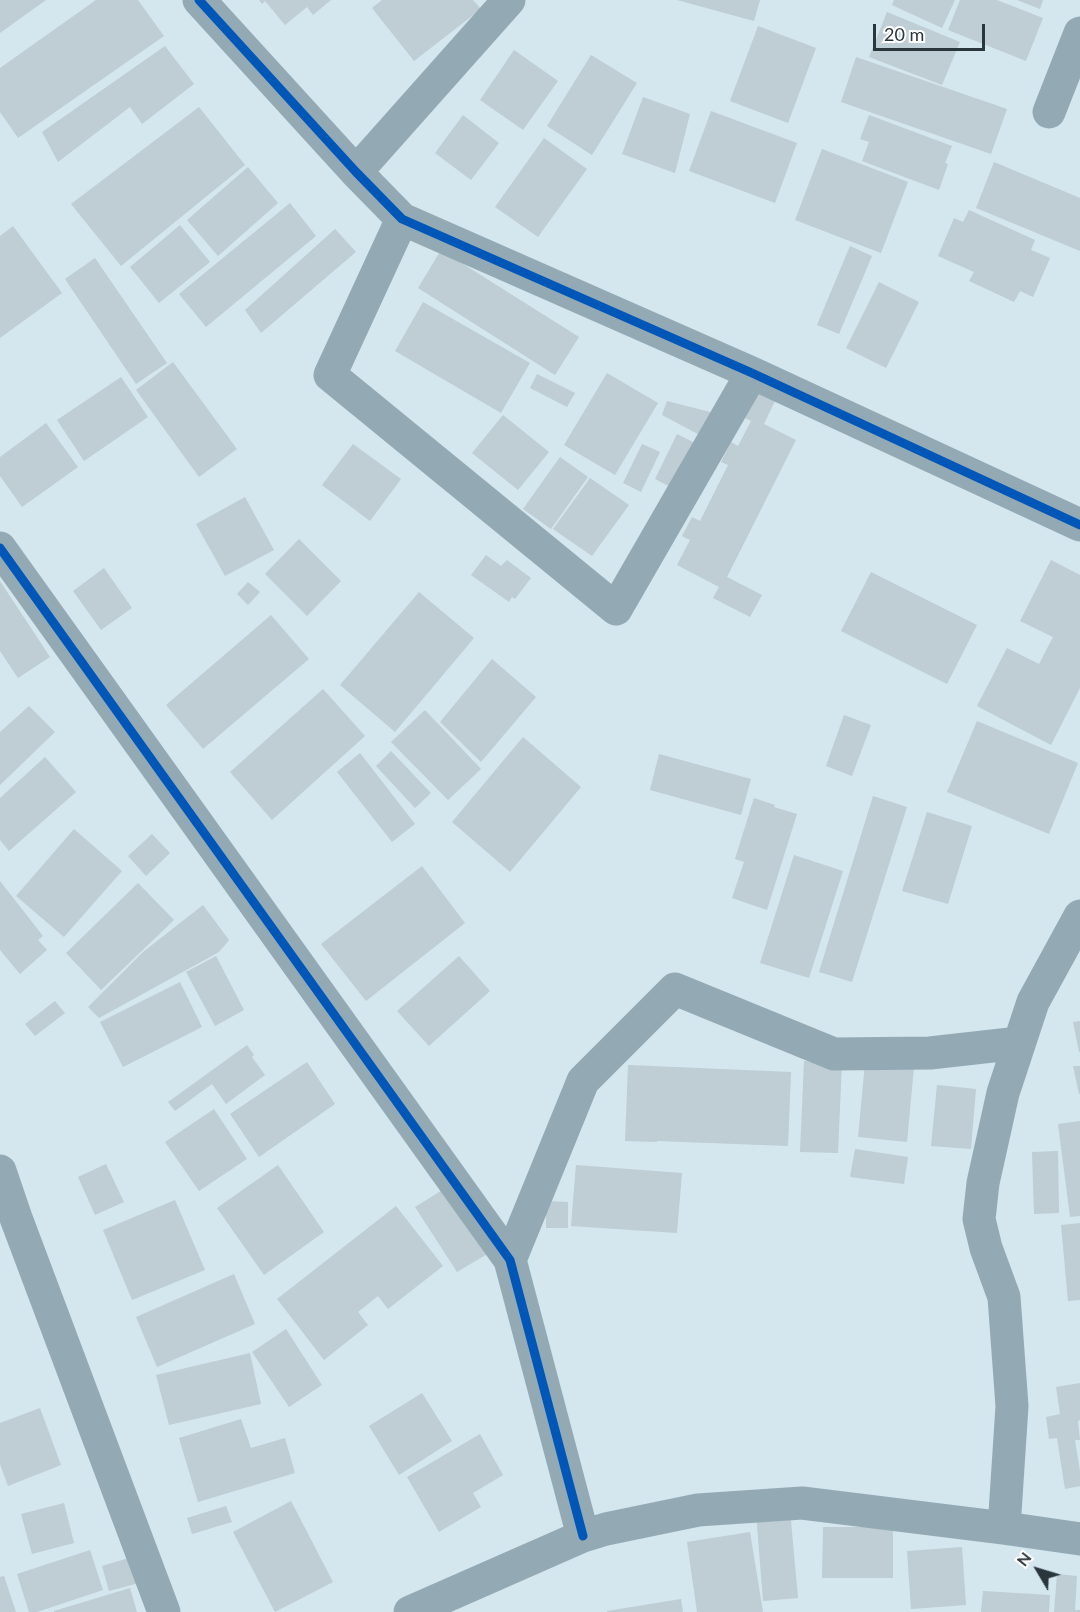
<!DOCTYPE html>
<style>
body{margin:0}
#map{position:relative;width:1080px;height:1612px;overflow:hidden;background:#d4e6ee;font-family:Lato,sans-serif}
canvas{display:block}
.north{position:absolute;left:1008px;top:1540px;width:60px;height:60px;-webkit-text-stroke:4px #fff;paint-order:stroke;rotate:308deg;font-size:16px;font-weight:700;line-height:24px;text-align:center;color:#29363c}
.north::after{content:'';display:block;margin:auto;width:21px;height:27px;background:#29363c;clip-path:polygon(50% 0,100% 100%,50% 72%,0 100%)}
.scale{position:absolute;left:873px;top:24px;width:112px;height:27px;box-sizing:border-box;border:3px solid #29363c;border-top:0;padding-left:8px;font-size:18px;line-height:21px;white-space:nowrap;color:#29363c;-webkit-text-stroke:4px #fff;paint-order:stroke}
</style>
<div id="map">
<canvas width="1080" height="1612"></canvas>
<div class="north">N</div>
<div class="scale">20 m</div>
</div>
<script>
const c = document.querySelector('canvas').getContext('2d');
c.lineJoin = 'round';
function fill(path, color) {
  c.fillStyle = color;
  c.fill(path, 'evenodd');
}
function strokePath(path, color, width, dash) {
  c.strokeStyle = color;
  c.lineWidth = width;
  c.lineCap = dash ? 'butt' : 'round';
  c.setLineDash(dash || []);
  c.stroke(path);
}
fill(new Path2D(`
 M0 0H46L0 33Z
 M96 0H138L164 36 18 138 0 112V68Z
 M259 0H331L313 15 307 7 285 25 265 1 262 4Z
 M382 0H473L481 9 414 61 372 8Z
 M677 0H760L754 21Z
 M894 0H955L942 28 892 5Z
 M960 0H997L1043 18 1026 61 948 30Z
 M1017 0H1043L1040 9Z
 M887 12 960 42 942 85 869 57Z
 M758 26 816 48 788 123 730 101Z
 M165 46 194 84 142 124 130 107 58 162 42 132Z
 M514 50 558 81 523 130 480 100Z
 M591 55 637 83 592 155 547 126Z
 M856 57 1007 109 991 154 841 102Z
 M643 97 690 114 675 173 622 154Z
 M199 107 245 165 121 266 71 204Z
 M711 111 797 143 775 203 689 171Z
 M463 115 499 143 471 180 435 153Z
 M869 115 952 146 945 163 948 164 939 190 862 161 869 142 860 139Z
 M544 138 587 169 538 237 495 207Z
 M822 149 908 182 881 253 795 220Z
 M994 162 1080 198V251L976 208Z
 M248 167 278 203 218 256 187 220Z
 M290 203 316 236 206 327 179 294Z
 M969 210 1035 240 1031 250 1050 258 1033 297 1020 291 1014 302 969 281 974 272 938 256 954 218 963 222Z
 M180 225 210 262 159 303 130 267Z
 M13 226 62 293 0 338V236Z
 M335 229 356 252 261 333 245 310Z
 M850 246 872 256 839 334 817 325Z
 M441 250 579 337 555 375 418 288Z
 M95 258 167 363 136 384 65 279Z
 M879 282 919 302 886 368 846 348Z
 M423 302 530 363 501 413 395 351Z
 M173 362 237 449 199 477 136 390Z
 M607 373 658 403 615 475 564 445Z
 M537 374 575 393 567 407 530 388Z
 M121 377 148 417 84 461 57 420Z
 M752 389 775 401 764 424 796 440 727 577 762 595 750 617 713 598 719 587 677 565 690 540 682 536 692 517 700 521 728 465 721 462 731 442 738 446 751 421 739 415Z
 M667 401 718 414 707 439 662 415Z
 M503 415 549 452 518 490 472 453Z
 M46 423 78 467 22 507 0 476V457Z
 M677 434 701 446 678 491 655 479Z
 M353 444 401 479 370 521 322 485Z
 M642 444 660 452 641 492 623 483Z
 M560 457 588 477 551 529 523 509Z
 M590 478 629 505 592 556 553 529Z
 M245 497 274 550 225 576 196 524Z
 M299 539 341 581 307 616 265 574Z
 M486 555 501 566 507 560 531 578 515 599 512 597 509 602 471 575Z
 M1051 560 1080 575V688L1051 745 977 706 1007 648 1039 664 1053 637 1020 621Z
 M104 568 132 608 101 630 73 591Z
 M871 572 977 625 947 684 841 631Z
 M0 581 50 657 18 678 0 651Z
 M248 582 260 592 248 605 237 594Z
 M419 592 474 638 395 732 340 685Z
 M271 615 309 659 203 749 166 705Z
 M492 659 536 697 481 762 440 722Z
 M323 689 365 736 272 820 230 772Z
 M29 706 55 732 0 785V732Z
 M425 710 481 769 448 800 391 742Z
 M844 715 871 725 852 776 826 766Z
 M977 721 1078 763 1049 834 947 792Z
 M523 737 581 787 510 872 452 822Z
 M391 751 431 793 415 808 376 766Z
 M360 753 415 824 392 842 337 772Z
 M659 754 751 779 741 815 650 790Z
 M45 757 76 792 9 851 0 840V798Z
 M873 796 907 807 852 982 819 972Z
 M754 798 775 805 774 807 797 814 767 910 732 898 744 862 735 859Z
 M927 812 972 826 948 904 902 891Z
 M74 829 122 871 64 937 16 896Z
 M152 834 170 853 146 876 128 856Z
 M794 855 843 871 809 978 760 963Z
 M422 866 465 923 366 1001 321 944Z
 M0 881 43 936 38 940 47 950 20 974 0 950Z
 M138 883 174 920 101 990 66 953Z
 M203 905 229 940 219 952 99 1018 88 1007 143 952Z
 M216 956 244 1010 215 1026 186 972Z
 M459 956 490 991 429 1046 397 1011Z
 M180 982 202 1027 123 1067 100 1022Z
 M55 1001 65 1013 35 1036 25 1024Z
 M1080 1021V1052H1079L1073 1022Z
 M247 1045 254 1055 252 1057 265 1075 226 1104 212 1084 175 1111 168 1102Z
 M804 1061 842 1062 838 1153 800 1152Z
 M307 1062 335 1104 259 1157 230 1114Z
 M865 1063 914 1067 907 1142 858 1137Z
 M628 1065 791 1072 788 1146 657 1141V1142L625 1141Z
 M1073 1066H1080V1094H1079Z
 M937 1085 976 1089 971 1149 931 1146Z
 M214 1109 247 1159 199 1191 165 1142Z
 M1080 1121V1216L1070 1217 1058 1124Z
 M855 1149 908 1157 904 1184 850 1177Z
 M1058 1151 1059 1213 1034 1214 1032 1152Z
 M106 1164 124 1202 95 1215 78 1177Z
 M278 1165 324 1232 264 1275 217 1208Z
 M576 1165 682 1173 677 1233 571 1226Z
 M444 1189 489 1253 457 1272 415 1207Z
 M175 1200 205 1270 132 1300 103 1230Z
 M546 1201 568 1202V1228H546Z
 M396 1206 443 1266 388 1309 378 1296 358 1312 368 1325 324 1360 277 1299Z
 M1080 1223V1300L1068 1301 1061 1225Z
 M234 1274 255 1324 157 1367 136 1317Z
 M286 1329 322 1385 289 1407 252 1352Z
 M250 1353 261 1404 169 1425 156 1375Z
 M1080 1383V1420L1078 1421 1080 1440H1075L1080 1471V1486L1065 1489 1057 1438 1049 1439 1046 1417 1060 1414 1056 1387Z
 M422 1393 452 1441 399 1475 369 1426Z
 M40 1408 61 1465 8 1486 0 1464V1423Z
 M241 1419 251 1448 285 1438 295 1473 198 1502 179 1438Z
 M480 1434 503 1475 473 1493 481 1507 439 1532 407 1477Z
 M291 1501 333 1582 275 1612 233 1532Z
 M64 1503 74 1543 32 1554 21 1514Z
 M226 1506 232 1522 192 1534 187 1518Z
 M790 1510 798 1598 763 1601 756 1513Z
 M823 1527H893V1578H822Z
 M750 1532 763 1612H697L687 1542Z
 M962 1547 966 1605 911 1609 907 1551Z
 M90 1550 103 1590 37 1612H29L17 1574Z
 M132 1557 139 1583 109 1591 102 1566Z
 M1057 1574 1077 1576 1075 1610H1080V1612H1054Z
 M4 1576 16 1612H0V1577Z
 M130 1588 137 1612H54V1611Z
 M983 1591 1050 1595 1049 1612H981Z
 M681 1599 683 1612H607V1611Z`), '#bfcdd4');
strokePath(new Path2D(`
 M199 0 356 172 402 219 752 373 1080 525
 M1049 112 1080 33
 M356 172 509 0
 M402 219 330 375 616 609 752 373
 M0 548 510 1260 583 1536
 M0 1171 16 1218 164 1612
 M510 1260 583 1081 675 989 834 1054 930 1053 1019 1043
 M1004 1528 1012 1406 1004 1297 986 1248 979 1219 983 1183 1003 1093 1033 1002 1080 916
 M410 1612 583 1536 606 1529 698 1510 802 1503 1004 1528 1080 1539`), '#93aab5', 33);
strokePath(new Path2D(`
 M199 0 356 172 402 219 752 373 1080 525
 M0 548 510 1260 583 1536`), '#0057b8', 9);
</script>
